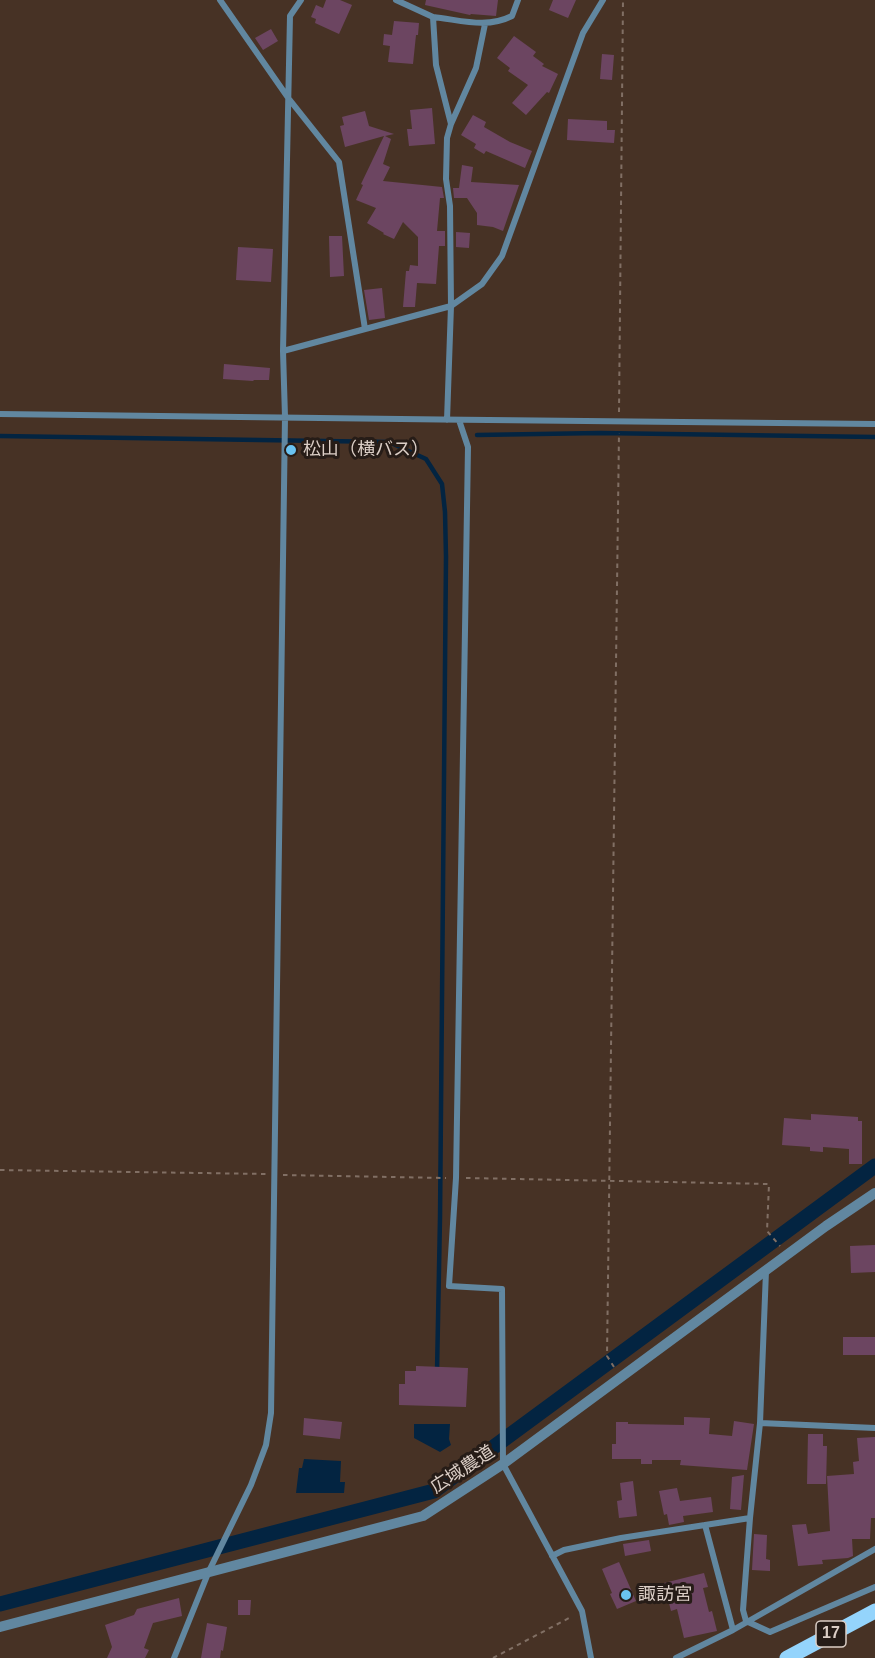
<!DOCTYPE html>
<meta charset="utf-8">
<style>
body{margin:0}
canvas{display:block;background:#473225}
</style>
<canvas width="875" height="1658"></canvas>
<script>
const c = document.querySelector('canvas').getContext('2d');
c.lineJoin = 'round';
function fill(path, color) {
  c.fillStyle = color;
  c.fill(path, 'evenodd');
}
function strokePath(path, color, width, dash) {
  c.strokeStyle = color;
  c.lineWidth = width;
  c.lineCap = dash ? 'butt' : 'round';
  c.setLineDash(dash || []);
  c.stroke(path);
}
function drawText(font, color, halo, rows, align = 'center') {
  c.font = font + ' Arial,"Noto Sans JP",sans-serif';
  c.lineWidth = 6;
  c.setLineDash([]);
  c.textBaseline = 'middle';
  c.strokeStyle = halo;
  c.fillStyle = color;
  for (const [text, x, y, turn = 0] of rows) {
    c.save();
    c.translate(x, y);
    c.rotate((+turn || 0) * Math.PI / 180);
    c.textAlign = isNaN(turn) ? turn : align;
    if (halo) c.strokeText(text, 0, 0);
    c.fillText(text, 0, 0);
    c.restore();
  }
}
fill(new Path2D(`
 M414 1424H450L449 1439 451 1445 440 1452 414 1438Z
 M304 1459 341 1461 340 1482H345L344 1493H296L299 1468H302Z`), '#032441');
strokePath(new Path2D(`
 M477 435 600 433 875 437
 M0 436 389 442 426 459 442 484 445 512 446 557 440 1218 437 1372`), '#032441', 4.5);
strokePath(new Path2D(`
 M0 1604 434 1491 875 1166`), '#032441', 15);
fill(new Path2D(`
 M326 0H340L352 5 339 34 315 23 316 19 311 17 316 5 323 8Z
 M426 0H498L496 16 471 14 470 15 425 5Z
 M553 0H576L568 18 549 10Z
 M394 21 419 23 418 35H416L413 64 388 62 390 46 383 45 384 34 392 35Z
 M271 29 278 41 263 50 255 38Z
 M514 36 536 52 533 56 544 64 542 66 558 74 549 93 547 92 526 115 512 103 528 85 508 71 510 68 497 58Z
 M602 54 614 55 612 80 600 79Z
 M432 108 435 144 409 146 407 129H412L410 110Z
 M365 111 369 126 394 134 385 136 391 139 383 164 390 167 383 181 442 187 444 198H440L437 231H445V246H439L436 284 417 283 415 307H403L406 271H409L410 265 418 266V237L403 222 394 239 383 234 384 233 367 223 376 208 356 200 363 185 361 184 384 136 345 147 340 126 344 125 342 117Z
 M473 115 486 122 484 127 510 142 532 151 525 168 486 151 484 154 474 148 476 144 461 135Z
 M568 119 607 121V130H615L614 143 567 140Z
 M462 165 473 167 471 182 519 185 503 231 493 227 477 225V213L467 198H454L453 188H459Z
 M456 232 470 233 469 248 456 247Z
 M329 236H342L344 276 330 277Z
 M238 247 273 249 271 282 236 280Z
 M382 288 385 318 369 320 364 290Z
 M224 364 270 368 269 380H254L253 381 223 379Z
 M811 1114 858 1117V1121H862V1164H849V1149L823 1147V1152L810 1151V1147L782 1145 784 1118 811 1120Z
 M875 1245V1272L851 1273 850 1246Z
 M843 1337H875V1355H843Z
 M416 1366 468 1368 466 1407 399 1405V1384H405V1371H416Z
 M684 1417 710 1418 709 1434 732 1436 734 1421 754 1424 747 1470 680 1465 681 1460H652V1464H641V1459H612V1444H616V1422H628V1424L684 1425Z
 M304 1418 342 1422 340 1439 303 1435Z
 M808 1434H823V1446H827L826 1484H807Z
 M875 1437V1518H871L870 1539H852L853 1556 848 1558 822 1560 823 1564 798 1566 792 1525 806 1524 808 1534 830 1531 827 1476 854 1474 853 1462 859 1461 857 1438Z
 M744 1475 741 1510 730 1509 732 1477Z
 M633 1481 637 1516 619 1518 617 1501 622 1500 620 1483Z
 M677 1488 680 1501 711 1497 713 1512 683 1516 684 1522 669 1525 667 1514 664 1515 659 1491Z
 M754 1534 767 1535 766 1559 770 1560V1571L752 1570Z
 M649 1540 651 1551 625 1556 623 1544Z
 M619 1562 636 1601 617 1609 610 1594 612 1593 602 1569Z
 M704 1573 708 1587 703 1588 709 1612 712 1611 717 1631 684 1638 677 1609 671 1611 664 1583Z
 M179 1598 182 1616 153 1623 144 1648 149 1650 145 1658H107L112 1647 105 1625 134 1615 137 1609Z
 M238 1600H251L250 1615H238Z
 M207 1623 227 1627 223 1651 221 1650 220 1658H201Z`), '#6c4561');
strokePath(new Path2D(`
 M619 412 623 0
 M0 1170 266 1174
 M283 1175 446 1178
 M466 1178 769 1184 767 1231 780 1246
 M614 1367 607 1356 619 433
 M493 1658 571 1617`), '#816f64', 2, [4.5, 4.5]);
strokePath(new Path2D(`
 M220 0 289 99 339 162 365 329
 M396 0 433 17 436 65 451 124 447 138 446 179 450 206 451 306 447 420
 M433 17C461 20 486 29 512 16L518 0
 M451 124 476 68 485 24
 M283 351 451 306 482 284 502 256 583 33 603 0
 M0 414C292 417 583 422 875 424
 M459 420 468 447 456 1178 449 1286 502 1289 503 1464 582 1611 591 1658
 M760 1423 875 1428
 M750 1518 743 1610 746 1621 770 1632 875 1587
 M552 1556 564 1550 621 1538 705 1525
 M733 1630 705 1525 750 1518 760 1423 766 1271
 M174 1658 209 1571 251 1485 266 1445 271 1413 285 417 283 351 290 16 301 0
 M676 1658 733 1630 875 1549`), '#6187a0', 6);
strokePath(new Path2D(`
 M0 1627 423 1516 503 1464 826 1226 875 1193`), '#6187a0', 10);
strokePath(new Path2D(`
 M787 1658 875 1611`), '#94d4fc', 15);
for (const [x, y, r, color] of [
 [291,450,6,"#6ac3f1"],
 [626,1595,6,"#6ac3f1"]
]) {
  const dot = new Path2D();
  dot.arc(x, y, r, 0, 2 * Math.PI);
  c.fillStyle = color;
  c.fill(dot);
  strokePath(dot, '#261c17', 2);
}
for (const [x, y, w] of [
 [831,1634,30]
]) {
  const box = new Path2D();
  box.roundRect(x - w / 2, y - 13, w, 26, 4.5);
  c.fillStyle = '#261c17';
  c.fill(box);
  strokePath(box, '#dbcec6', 1.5);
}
drawText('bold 16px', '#dbcec6', null, [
 ["17",831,1634]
]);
drawText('18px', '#dbcec6', '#261c17', [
 ["松山（横バス）",303,450],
 ["諏訪宮",638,1595]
], 'left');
drawText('18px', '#dbcec6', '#261c17', [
 ["広域農道",463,1470,-33]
]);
</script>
